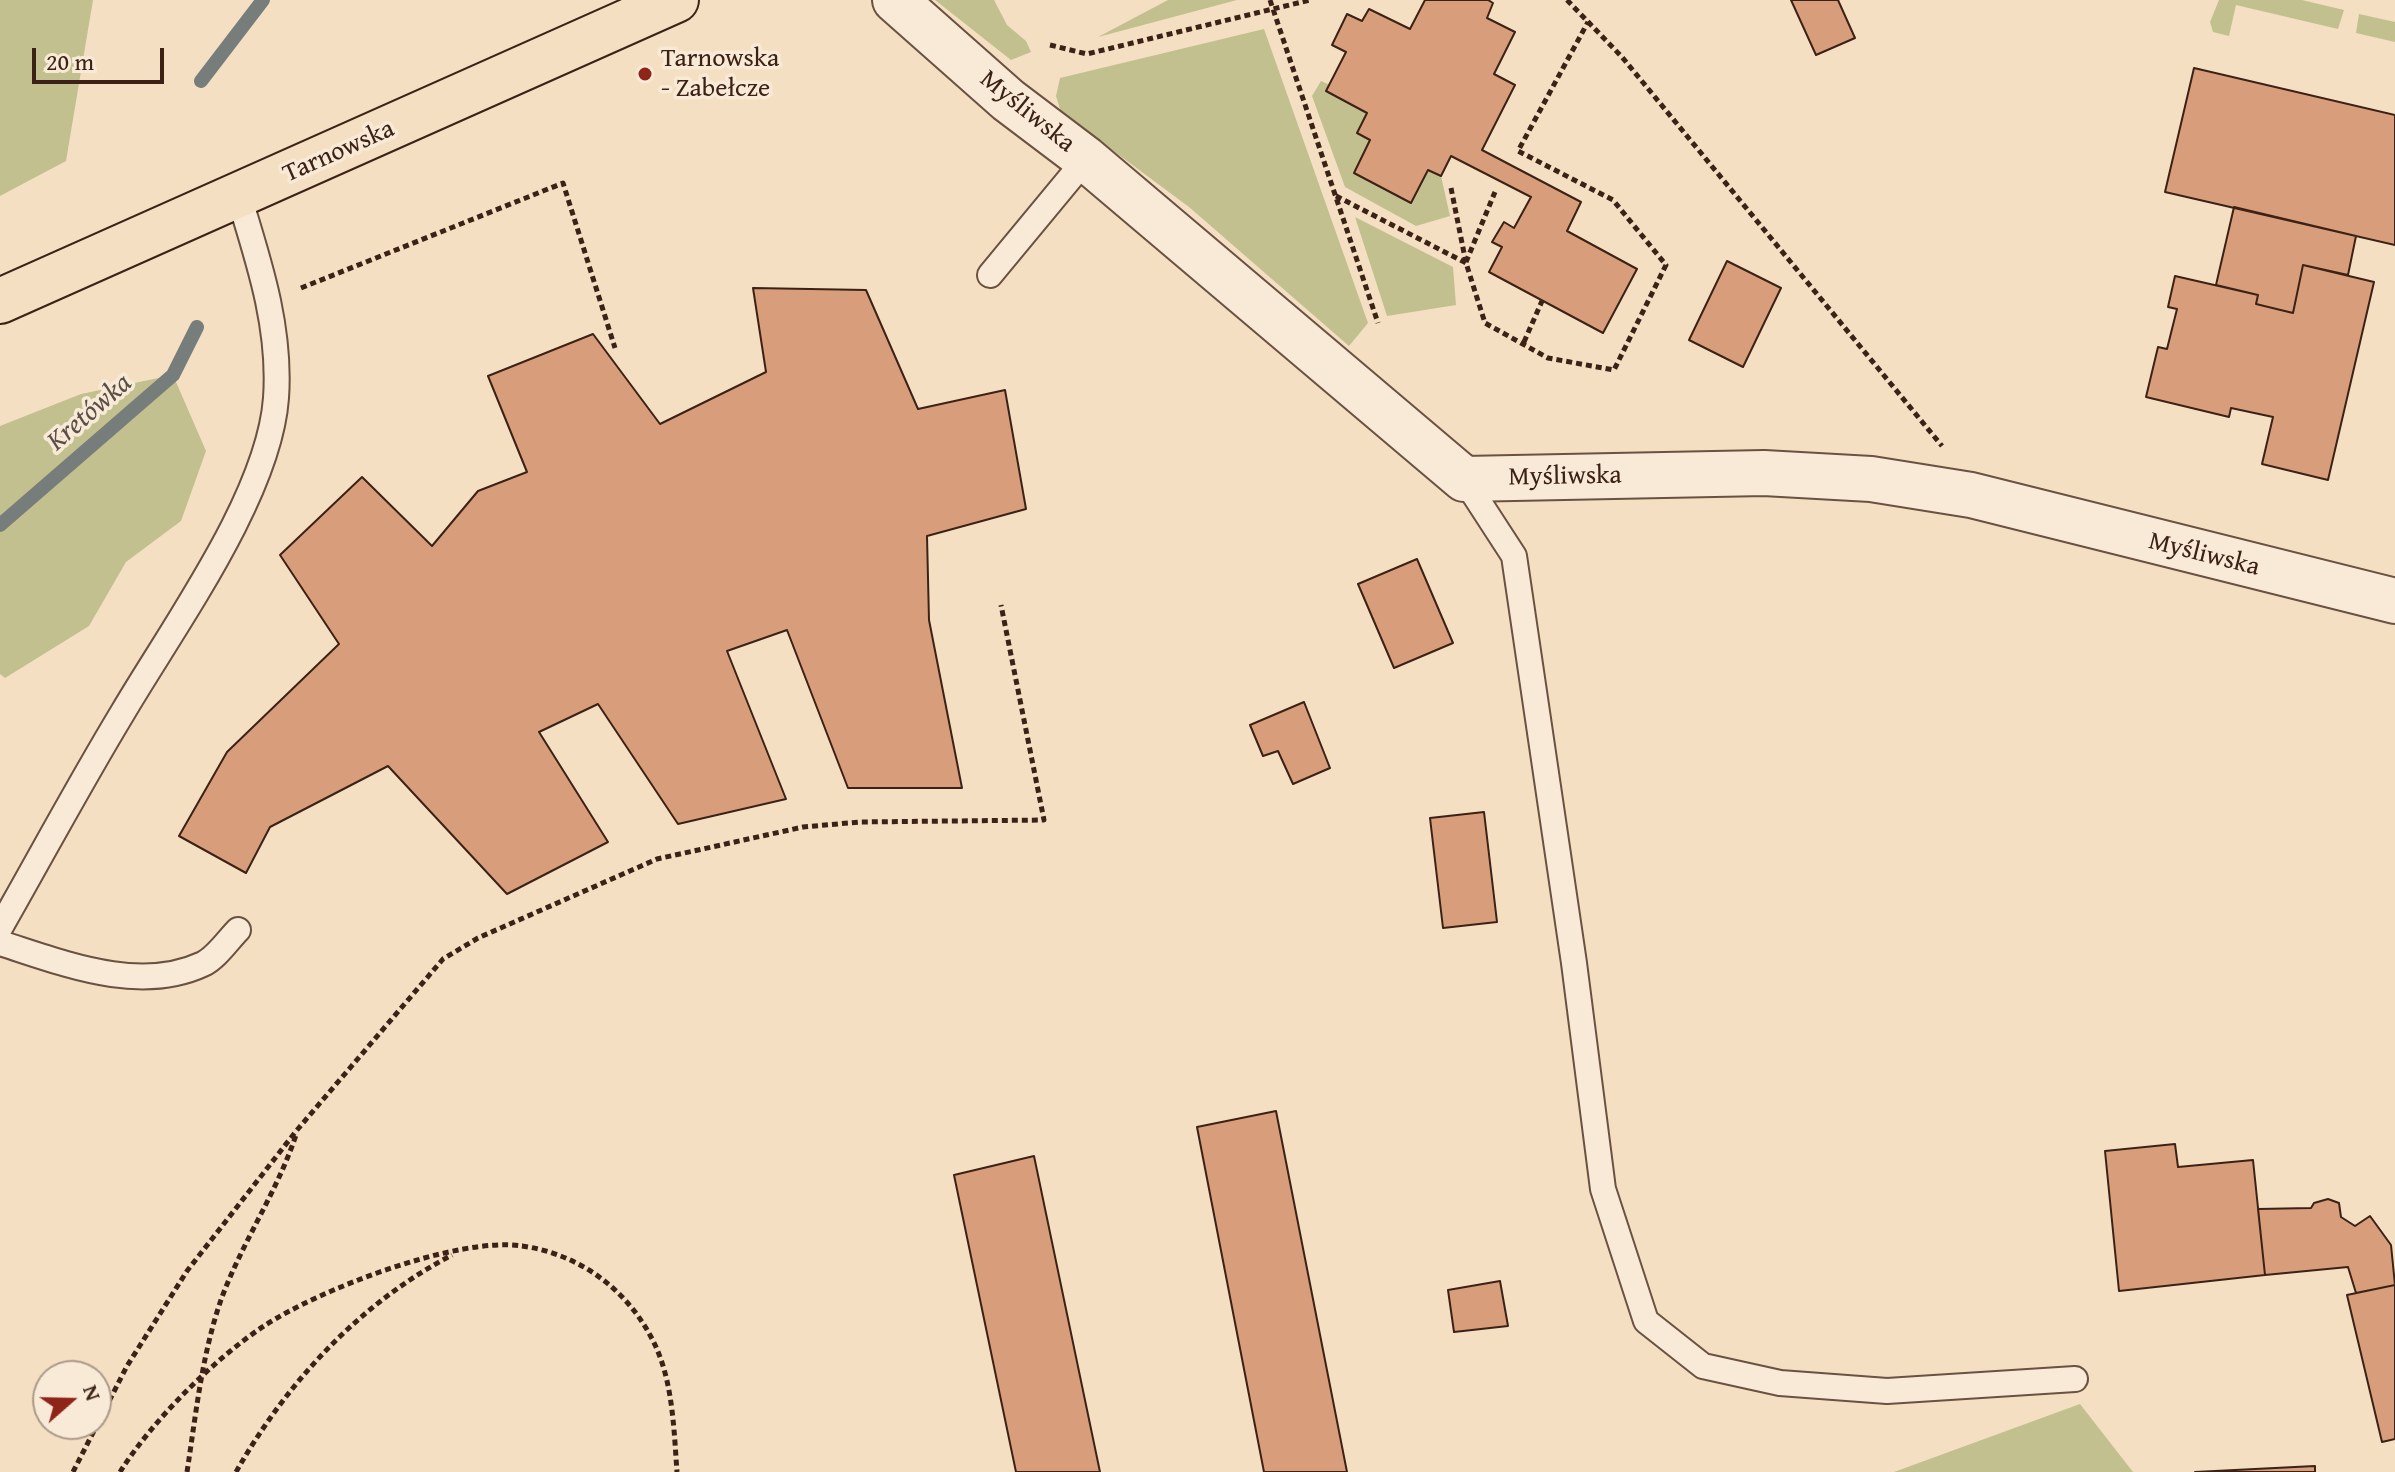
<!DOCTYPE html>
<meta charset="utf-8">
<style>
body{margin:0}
#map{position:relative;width:2395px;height:1472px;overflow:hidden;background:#f4dfc2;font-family:"Gentium Book Plus",serif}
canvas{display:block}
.north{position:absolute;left:32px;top:1360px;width:80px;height:80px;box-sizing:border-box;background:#f8ead7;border:2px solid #ad9a8a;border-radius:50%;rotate:70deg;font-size:22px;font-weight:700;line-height:32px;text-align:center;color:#3c2216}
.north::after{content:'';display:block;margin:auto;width:28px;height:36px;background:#8f2418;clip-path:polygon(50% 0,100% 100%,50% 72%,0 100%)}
.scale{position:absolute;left:32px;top:48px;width:132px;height:36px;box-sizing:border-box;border:4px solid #3c2216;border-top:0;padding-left:10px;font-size:24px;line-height:28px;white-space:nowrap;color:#3c2216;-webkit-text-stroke:6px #f8ead7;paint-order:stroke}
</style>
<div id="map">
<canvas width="2395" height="1472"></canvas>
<div class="north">N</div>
<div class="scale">20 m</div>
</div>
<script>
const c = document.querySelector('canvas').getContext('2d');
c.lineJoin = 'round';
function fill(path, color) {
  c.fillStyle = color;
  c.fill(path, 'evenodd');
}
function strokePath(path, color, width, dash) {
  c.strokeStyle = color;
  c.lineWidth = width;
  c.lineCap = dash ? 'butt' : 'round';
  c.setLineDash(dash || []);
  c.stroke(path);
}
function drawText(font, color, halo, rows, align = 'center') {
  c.font = font + ' "Gentium Book Plus",serif';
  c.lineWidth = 7;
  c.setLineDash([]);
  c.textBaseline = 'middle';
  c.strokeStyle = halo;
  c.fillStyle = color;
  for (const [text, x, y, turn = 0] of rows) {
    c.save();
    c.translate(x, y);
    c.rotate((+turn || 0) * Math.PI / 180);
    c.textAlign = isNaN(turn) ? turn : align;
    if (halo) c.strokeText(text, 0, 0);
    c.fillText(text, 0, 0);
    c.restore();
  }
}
fill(new Path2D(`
 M0 0H93L66 161 0 196Z
 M935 0H994L1007 25 1026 41 1031 52 1011 60Z
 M1168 0H1237L1098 37Z
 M2219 0H2302L2344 10 2338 29 2236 5 2229 36 2213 32 2210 22Z
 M2359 14 2395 22V42L2356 33Z
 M1264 29 1368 323 1349 346 1189 207 1061 112 1056 96 1060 78Z
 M1321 81 1330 85 1327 92 1367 113 1357 133 1370 140 1354 173 1411 202 1428 170 1441 176 1450 216 1416 226 1345 187 1312 96Z
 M1355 217 1453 267 1456 305 1387 316Z
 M173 375 206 451 181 521 126 562 89 626 5 678 0 674V426L81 394Z
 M2080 1404 2133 1472H1894Z`), '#c2c08f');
strokePath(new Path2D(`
 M201 81 263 0
 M0 525 173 375 197 327`), '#777d7a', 14);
const building = new Path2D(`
 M1425 0H1488L1493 3 1487 18 1515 32 1494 74 1515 85 1482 150 1581 202 1567 231 1637 269 1603 333 1489 272 1502 247 1492 242 1504 222 1514 228 1531 197 1451 156 1441 176 1428 170 1411 203 1354 173 1370 140 1357 133 1367 113 1326 91 1346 52 1332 45 1347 14 1362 21 1369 9 1410 29Z
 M1791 0H1838L1855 38 1816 55Z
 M2194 68 2395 115V245L2165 192Z
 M2234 207 2356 236 2348 275 2303 265 2293 313 2256 304 2258 295 2216 285Z
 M1727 261 1781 288 1743 367 1689 340Z
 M2303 265 2374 282 2328 480 2262 464 2273 417 2231 408 2229 417 2146 397 2158 347 2167 349 2177 309 2168 307 2175 276 2258 295 2256 304 2293 313Z
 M753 288 866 290 918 409 1005 390 1026 509 927 536 929 620 962 788H848L787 630 727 651 786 799 678 824 598 704 539 732 608 842 507 894 388 766 270 827 246 873 179 836 227 752 339 644 280 555 362 477 432 546 478 491 527 472 488 376 593 334 660 424 766 372Z
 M1417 559 1453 643 1394 668 1358 584Z
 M1304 702 1330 768 1293 784 1278 751 1263 756 1250 725Z
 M1484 812 1497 922 1443 928 1430 818Z
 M1276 1111 1347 1472H1264L1197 1127Z
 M2175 1144 2178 1167 2253 1160 2265 1275 2119 1291 2105 1151Z
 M1034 1156 1100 1472H1016L954 1175Z
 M2328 1199 2339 1203 2341 1217 2355 1226 2370 1216 2391 1245 2395 1285 2356 1293 2348 1267 2265 1275 2258 1209 2311 1208 2314 1203Z
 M1500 1281 1508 1326 1454 1332 1448 1290Z
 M2395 1285V1439L2382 1442 2347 1295Z
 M2315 1466V1472H2195Z`);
fill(building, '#d89e7b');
strokePath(building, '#3c2216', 2);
const lane = new Path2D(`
 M990 275 1086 159
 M1464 479 1514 556 1574 963 1603 1189 1646 1321 1703 1366 1780 1383 1887 1391 2075 1379
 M0 928C41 856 80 783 123 712 173 627 269 496 276 398 281 328 259 262 239 197
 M0 943C63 963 139 994 203 964 216 958 228 940 238 930`);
const street = new Path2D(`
 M895 0 1008 100 1086 159 1464 479 1764 473 1871 479 1971 495 2395 601`);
const primary = new Path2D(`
 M0 301 676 0`);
strokePath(lane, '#6a5141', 28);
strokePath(street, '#6a5141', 48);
strokePath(primary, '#3c2216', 48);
strokePath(new Path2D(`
 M1270 0 1378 323
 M1567 0 1622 57 1942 446
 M1050 45 1087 54 1310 0
 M1451 188 1466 263 1485 323 1548 358 1614 370 1666 265 1613 200 1518 151 1588 22
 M1336 196 1466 263
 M1466 262 1495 192
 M301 288 563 183 615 348
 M1524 342 1542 301
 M73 1472 127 1366 187 1271 297 1130 443 959 478 938 657 859 803 827 860 822 1044 820 1001 605
 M120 1472C152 1421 214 1359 264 1326 318 1290 458 1236 522 1246 581 1254 631 1292 656 1347 673 1385 674 1431 677 1472
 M187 1472C196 1414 202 1353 222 1297 243 1241 277 1192 296 1135
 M236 1472C287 1382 360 1303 452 1255`), '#3c2216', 5, [6, 4]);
strokePath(lane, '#f8ead7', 24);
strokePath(street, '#f8ead7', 44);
strokePath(primary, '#f4dfc2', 44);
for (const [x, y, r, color] of [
 [645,74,8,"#8f2418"]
]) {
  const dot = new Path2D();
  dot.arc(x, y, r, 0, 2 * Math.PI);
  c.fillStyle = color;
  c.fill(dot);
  strokePath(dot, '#f8ead7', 3);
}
drawText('26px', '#3c2216', '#f8ead7', [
 ["Tarnowska",661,59],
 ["- Zabełcze",661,89]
], 'left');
drawText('26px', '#3c2216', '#f8ead7', [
 ["Myśliwska",1027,112,39],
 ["Tarnowska",339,152,-24],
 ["Myśliwska",1565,477,-1],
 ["Myśliwska",2204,555,14]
]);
drawText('italic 28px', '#5a5048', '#f8ead7', [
 ["Kretówka",90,413,-41]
]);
</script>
